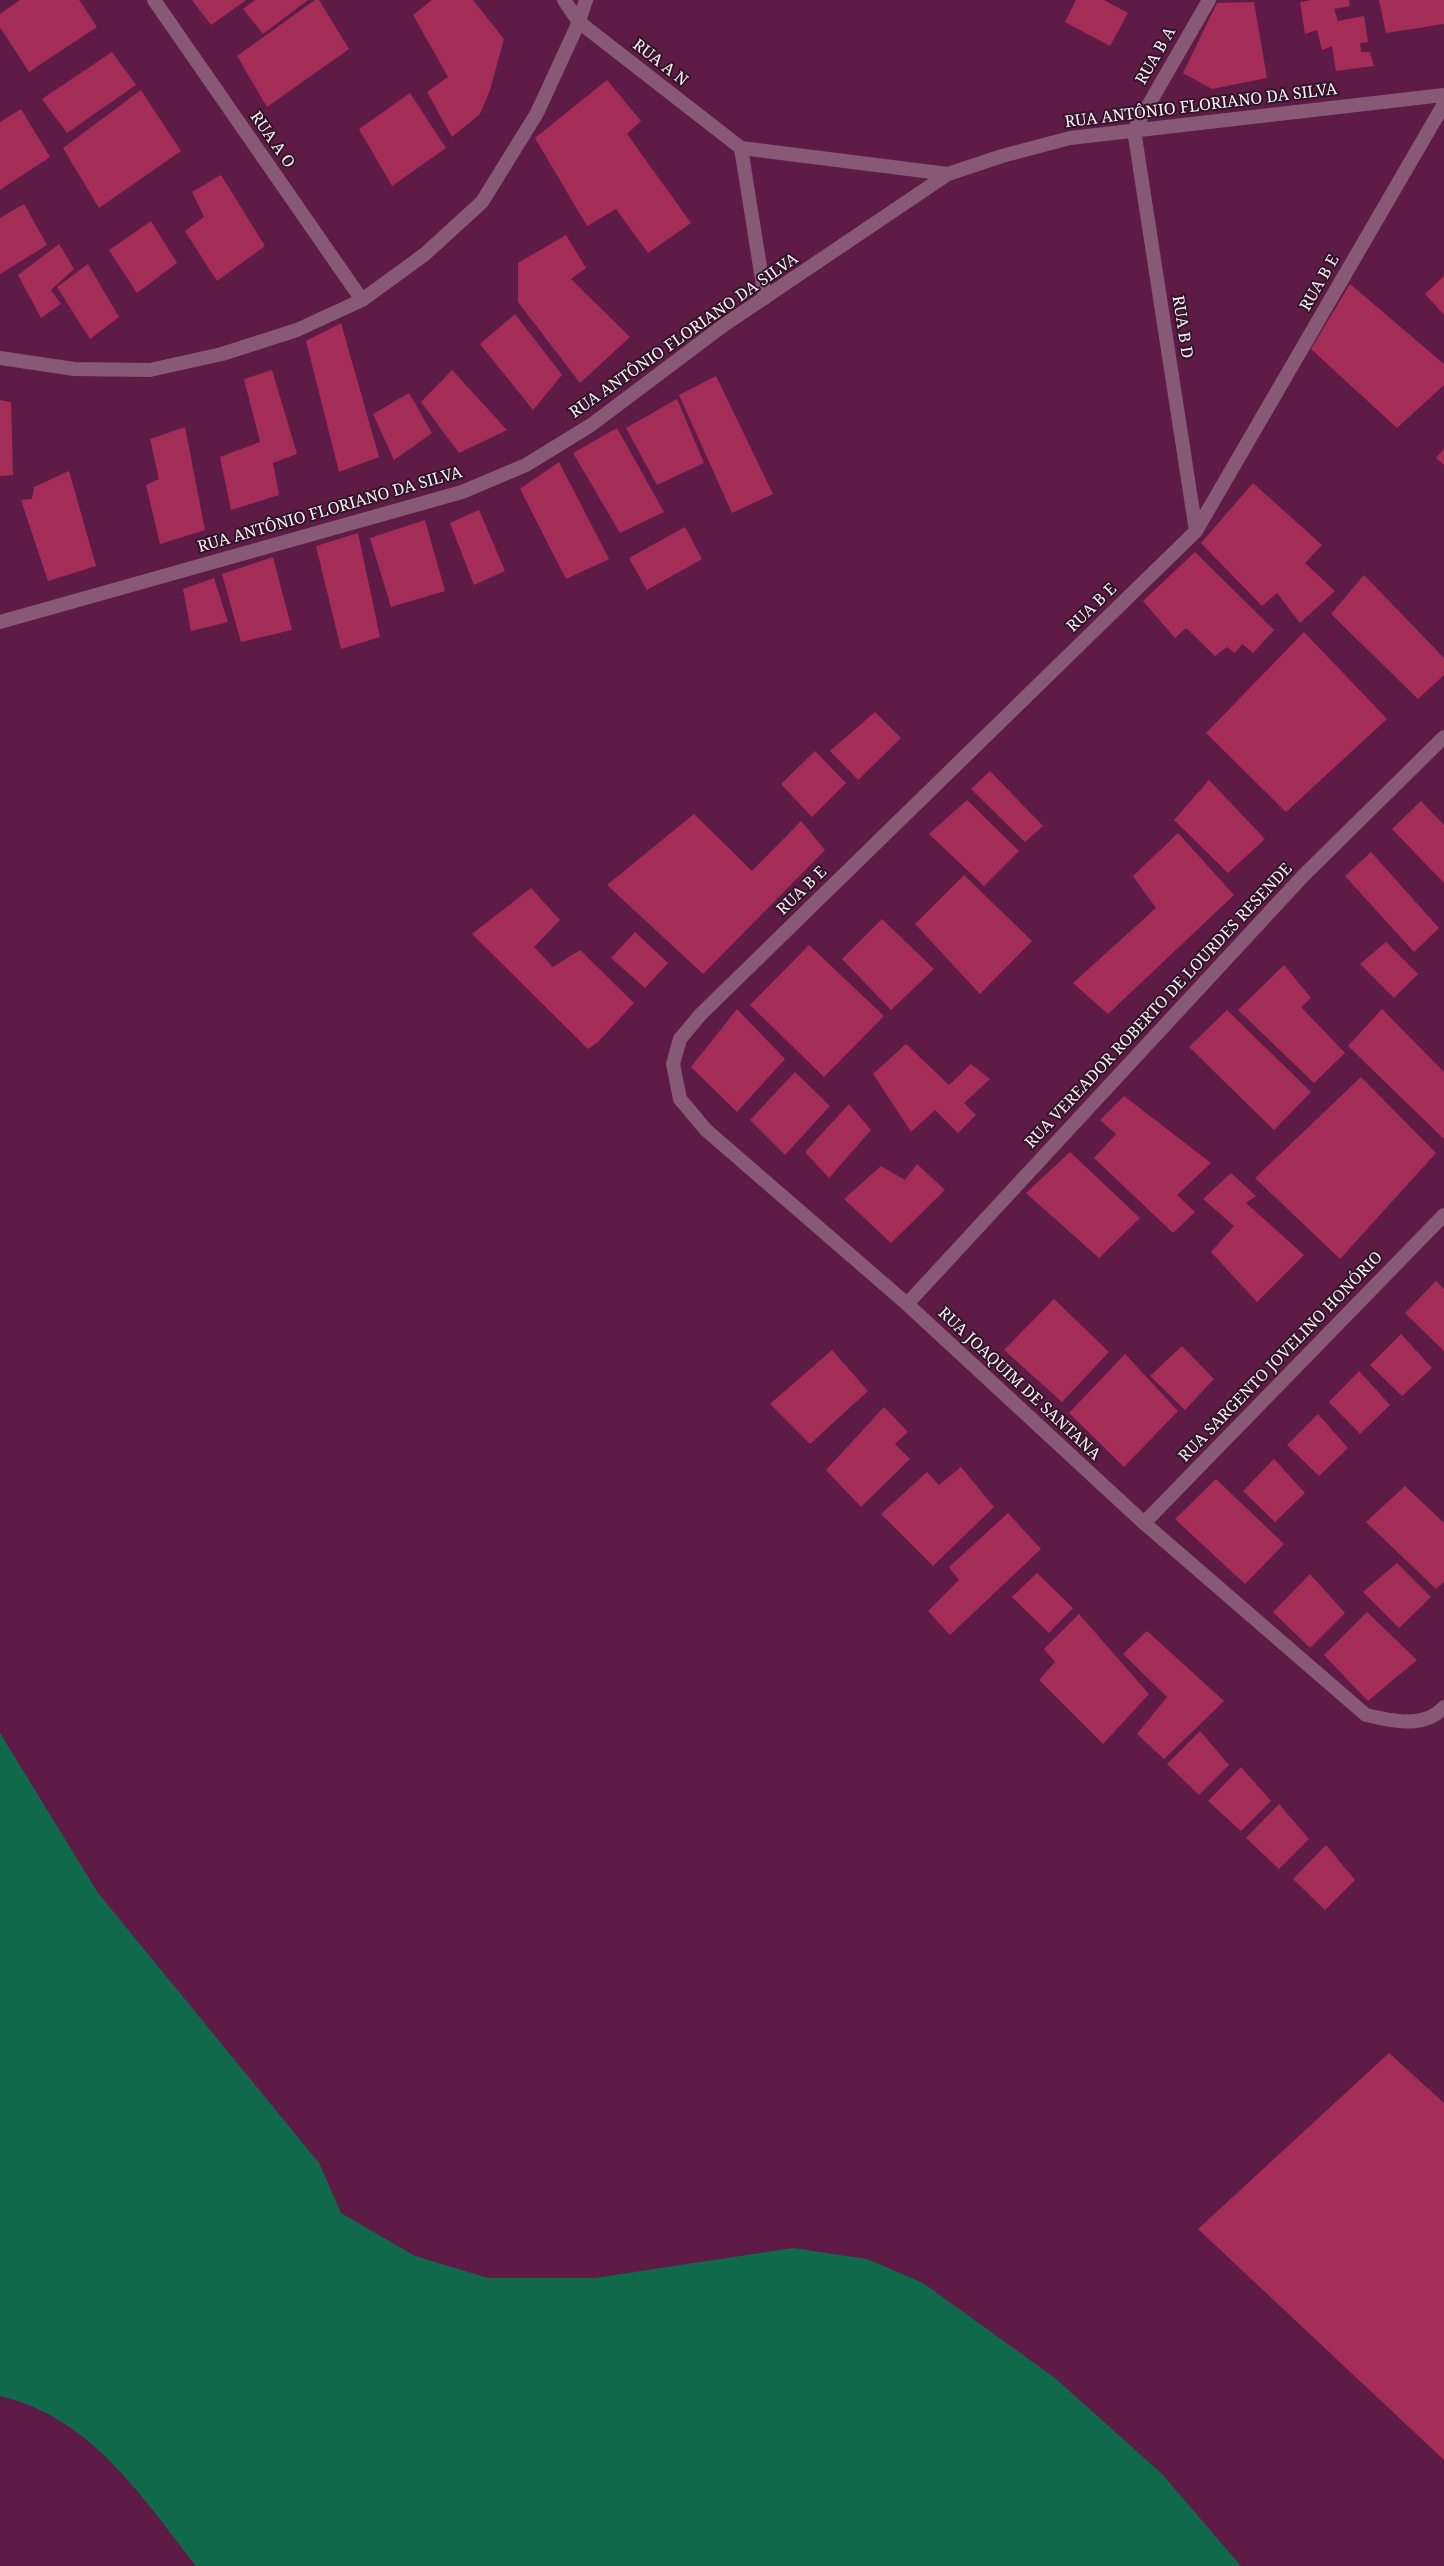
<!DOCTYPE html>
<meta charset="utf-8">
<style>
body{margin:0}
canvas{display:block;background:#5d1b46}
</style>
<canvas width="1444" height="2566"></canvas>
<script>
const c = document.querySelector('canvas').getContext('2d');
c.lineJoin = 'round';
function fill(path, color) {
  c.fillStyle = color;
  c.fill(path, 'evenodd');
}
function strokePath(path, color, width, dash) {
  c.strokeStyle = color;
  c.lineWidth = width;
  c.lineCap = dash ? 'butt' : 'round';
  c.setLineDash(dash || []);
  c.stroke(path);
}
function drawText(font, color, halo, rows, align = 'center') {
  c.font = font + ' "Noto Serif",serif';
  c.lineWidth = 4;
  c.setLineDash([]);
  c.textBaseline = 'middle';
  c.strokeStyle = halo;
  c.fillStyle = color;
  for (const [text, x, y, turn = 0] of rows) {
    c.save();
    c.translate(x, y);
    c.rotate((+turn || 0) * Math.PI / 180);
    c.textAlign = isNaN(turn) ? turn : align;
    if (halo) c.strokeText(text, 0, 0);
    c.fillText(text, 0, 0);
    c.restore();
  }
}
fill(new Path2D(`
 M0 1733 98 1893 319 2163 341 2213 415 2256 488 2278H595L793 2248 867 2259 923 2283 1055 2378 1162 2474 1241 2566H196C142 2497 91 2417 0 2396Z`), '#10694b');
fill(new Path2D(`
 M20 0H79L97 27 29 72 0 27V14Z
 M192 0H246L211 25Z
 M255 0H308L263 34 243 9Z
 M315 0H319L349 49 267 107 237 56Z
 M432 0H473L504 39 490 90 480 114 452 137 427 92 448 77 413 15Z
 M1076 0H1104L1128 13 1110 46 1065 22Z
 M1311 0H1349L1350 6 1334 9 1338 21 1364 16 1368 42 1360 43 1361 52H1370L1374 66 1336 71 1332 46 1322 50 1317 30 1305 34 1300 2Z
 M1379 0H1444V24L1386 33Z
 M1254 2 1267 78 1212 89 1183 73 1217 3Z
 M112 52 136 85 67 133 42 99Z
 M607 80 641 121 627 134 691 223 648 253 616 209 587 226 535 138Z
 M141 90 181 151 99 208 63 148Z
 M410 93 446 148 392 186 359 129Z
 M21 109 50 157 0 190V122Z
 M221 175 265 246 217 281 185 231 204 217 192 192Z
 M24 204 47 245 0 274V218Z
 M151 221 177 263 137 293 109 250Z
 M566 235 586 268 571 279 630 337 580 383 518 302V263Z
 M59 244 74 269 51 290 61 304 41 318 18 275Z
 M88 264 119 317 90 339 57 287Z
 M1444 276V315L1425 294Z
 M1350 284 1444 364V385L1397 428 1311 349Z
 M515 314 562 375 533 410 480 344Z
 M341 323 379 457 339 472 306 341Z
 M272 370 297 454 273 463 279 495 231 510 220 457 260 442 244 379Z
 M452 370 507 430 459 453 421 402Z
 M716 376 773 494 732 513 679 395Z
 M409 393 432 433 394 460 373 414Z
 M677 399 704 463 657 485 626 428Z
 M0 400 11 402 13 475 0 476Z
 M185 427 205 530 160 544 146 485 159 479 150 439Z
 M617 428 664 512 620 533 573 453Z
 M1444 449V465L1436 458Z
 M559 462 609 559 566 579 520 489Z
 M69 471 96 566 48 581 21 500 32 499 34 487Z
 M1253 483 1322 545 1305 563 1335 591 1300 623 1277 593 1262 606 1201 543Z
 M479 510 505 571 474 585 450 523Z
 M425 520 445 591 391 607 370 538Z
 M685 527 702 559 647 590 629 558Z
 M358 533 380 637 341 649 316 546Z
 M1195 552 1274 630 1253 653 1242 644 1235 653 1227 647 1215 656 1186 628 1175 638 1143 601Z
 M273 557 292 630 241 642 222 574Z
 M1364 575 1444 658V675L1418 699 1331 614Z
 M214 578 228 622 191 631 183 589Z
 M1304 632 1387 719 1286 812 1206 733Z
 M875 712 901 738 858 780 830 751Z
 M815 751 846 783 812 817 781 784Z
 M990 771 1043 826 1025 842 971 789Z
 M1209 780 1265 839 1228 873 1174 820Z
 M967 800 1019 851 984 886 929 834Z
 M1421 801 1444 825V883L1392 829Z
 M694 814 752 871 801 821 825 850 703 974 607 885Z
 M1178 833 1234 895 1108 1014 1073 983 1156 908 1133 876Z
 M1371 852 1439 928 1414 952 1345 876Z
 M964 875 1032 941 980 994 915 924Z
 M531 888 560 920 534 947 553 967 580 950 634 1003 598 1042 588 1049 472 934Z
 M882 919 934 969 891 1010 842 959Z
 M635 932 668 963 645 988 611 958Z
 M1386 942 1418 974 1394 998 1360 964Z
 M809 945 884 1016 824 1077 750 1005Z
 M1284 965 1311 998 1301 1007 1345 1053 1314 1083 1238 1010Z
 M737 1009 785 1059 737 1112 691 1067Z
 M1382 1009 1444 1072V1139L1348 1046Z
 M1227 1010 1311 1092 1274 1130 1189 1047Z
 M906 1044 949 1085 971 1064 990 1079 964 1103 976 1115 958 1133 935 1110 911 1132 873 1074Z
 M795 1072 830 1106 785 1155 750 1120Z
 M1361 1077 1436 1153 1340 1259 1255 1178Z
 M1124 1096 1211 1163 1177 1195 1195 1212 1173 1233 1094 1158 1116 1134 1100 1120Z
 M849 1104 871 1130 829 1178 805 1152Z
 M1070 1152 1140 1218 1099 1258 1026 1193Z
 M917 1164 945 1190 891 1243 844 1199 881 1166 905 1180Z
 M1231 1173 1256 1196 1246 1203 1304 1255 1257 1302 1211 1252 1234 1226 1203 1199Z
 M1436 1281 1444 1289V1351L1405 1313Z
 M1054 1299 1109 1352 1062 1402 1004 1350Z
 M1401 1334 1432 1368 1402 1396 1370 1365Z
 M1182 1346 1214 1379 1185 1410 1150 1376Z
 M832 1350 868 1391 810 1444 770 1404Z
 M1125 1354 1178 1411 1124 1467 1069 1413Z
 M1359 1371 1390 1405 1360 1434 1329 1402Z
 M884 1407 908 1432 895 1444 910 1459 861 1507 826 1470Z
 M1318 1414 1348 1448 1319 1476 1287 1445Z
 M1274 1459 1305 1493 1275 1522 1243 1491Z
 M961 1467 994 1507 933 1566 881 1514 927 1472 939 1485Z
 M1216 1479 1284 1544 1245 1584 1175 1519Z
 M1405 1486 1444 1523V1582L1436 1589 1366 1522Z
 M1008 1513 1041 1549 950 1635 928 1611 959 1580 949 1567Z
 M1397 1563 1431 1597 1399 1628 1363 1592Z
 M1037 1573 1073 1608 1049 1633 1012 1597Z
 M1310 1574 1345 1613 1310 1648 1273 1612Z
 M1367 1612 1417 1660 1368 1701 1324 1655Z
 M1079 1614 1149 1694 1103 1744 1039 1680 1055 1662 1044 1649Z
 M1147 1631 1224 1701 1164 1759 1137 1734 1167 1697 1123 1654Z
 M1200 1731 1229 1765 1199 1795 1167 1764Z
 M1241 1767 1271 1801 1241 1831 1208 1801Z
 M1279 1804 1309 1839 1279 1869 1246 1838Z
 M1326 1845 1355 1880 1325 1910 1293 1879Z
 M1389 2053 1444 2103V2460L1198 2229Z`), '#a32d56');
strokePath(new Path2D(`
 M154 0 362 300
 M564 0 579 22 741 148
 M1444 104 1196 531 701 1014 680 1039 673 1064 680 1099 706 1130 907 1304 1144 1523 1366 1715C1391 1721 1424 1729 1444 1707
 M741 148 948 174
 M741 148 765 298
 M0 358 74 369 150 370 222 354 297 330 362 300 425 254 482 202 537 113 579 22 586 0
 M1196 531 1134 130 1209 0
 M0 622 462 492 526 465 591 425 724 325 948 174 1002 156 1070 138 1444 95
 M907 1304 1303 876 1444 737
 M1144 1523 1444 1215`), '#875974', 14);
drawText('16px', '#f9f1f5', '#311426', [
 ["RUA B A",1156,56,-60],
 ["RUA A N",660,63,38],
 ["RUA ANTÔNIO FLORIANO DA SILVA",1201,106,-7],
 ["RUA A O",272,140,55],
 ["RUA B E",1320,283,-60],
 ["RUA B D",1182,327,81],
 ["RUA ANTÔNIO FLORIANO DA SILVA",684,336,-35],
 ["RUA ANTÔNIO FLORIANO DA SILVA",330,510,-16],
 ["RUA B E",1092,608,-44],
 ["RUA B E",802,891,-44],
 ["RUA VEREADOR ROBERTO DE LOURDES RESENDE",1159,1006,-47],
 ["RUA SARGENTO JOVELINO HONÓRIO",1281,1357,-46],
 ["RUA JOAQUIM DE SANTANA",1019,1384,43]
]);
</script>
